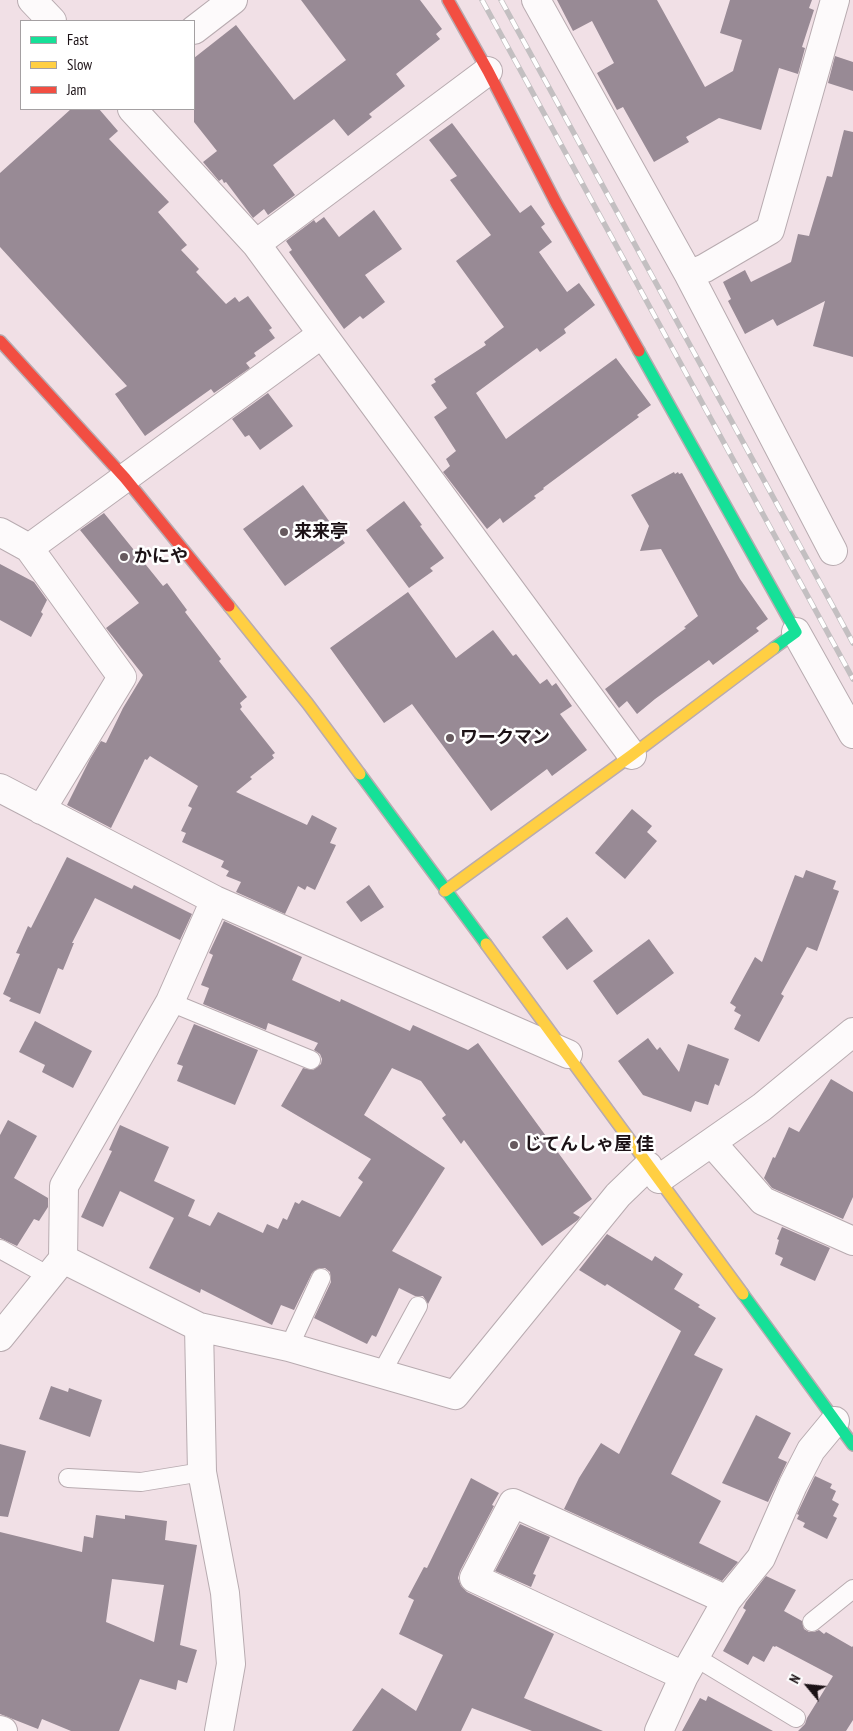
<!DOCTYPE html>
<meta charset="utf-8">
<style>
body{margin:0}
#map{position:relative;width:853px;height:1731px;overflow:hidden;background:#f1e0e6;font-family:"PT Sans Narrow",sans-serif}
canvas{display:block}
.legend{position:absolute;left:20px;top:20px;width:175px;height:90px;box-sizing:border-box;background:#fff;border:1px solid #a4a0a2;margin:0;padding:6px 9px;list-style:none;font-size:15px;color:#1c1216}
.legend li{display:flex;align-items:center;gap:10px;height:25px}
.legend b{width:25px;border:1px solid #a4a0a2}
.north{position:absolute;left:783px;top:1661px;width:50px;height:50px;-webkit-text-stroke:4px #fff;paint-order:stroke;rotate:298deg;font-size:14px;font-weight:700;line-height:20px;text-align:center;color:#1c1216}
.north::after{content:'';display:block;margin:auto;width:18px;height:22px;background:#1c1216;clip-path:polygon(50% 0,100% 100%,50% 72%,0 100%)}
</style>
<div id="map">
<canvas width="853" height="1731"></canvas>
<ul class="legend">
<li><b style="height:6px;background:#16e098"></b>Fast</li>
<li><b style="height:6px;background:#ffcf43"></b>Slow</li>
<li><b style="height:6px;background:#f24e42"></b>Jam</li>
</ul>
<div class="north">N</div>
</div>
<script>
const c = document.querySelector('canvas').getContext('2d');
c.lineJoin = 'round';
function fill(path, color) {
  c.fillStyle = color;
  c.fill(path, 'evenodd');
}
function strokePath(path, color, width, dash) {
  c.strokeStyle = color;
  c.lineWidth = width;
  c.lineCap = dash ? 'butt' : 'round';
  c.setLineDash(dash || []);
  c.stroke(path);
}
function drawText(font, color, halo, rows, align = 'center') {
  c.font = font + ' "PT Sans Narrow","Noto Sans JP",sans-serif';
  c.lineWidth = 5;
  c.setLineDash([]);
  c.textBaseline = 'middle';
  c.strokeStyle = halo;
  c.fillStyle = color;
  for (const [text, x, y, turn = 0] of rows) {
    c.save();
    c.translate(x, y);
    c.rotate((+turn || 0) * Math.PI / 180);
    c.textAlign = isNaN(turn) ? turn : align;
    if (halo) c.strokeText(text, 0, 0);
    c.fillText(text, 0, 0);
    c.restore();
  }
}
fill(new Path2D(`
 M301 0H420L442 29 436 34 440 39 396 74 405 86 369 114 372 117 348 136 334 119 273 165 295 195 268 215 264 209 253 218 226 182 224 183 222 179 219 181 203 162 217 151 194 122V58L236 25 294 100 346 60Z
 M557 0H657L705 87 733 71 742 40 720 33 730 0H812L809 8 814 10 802 47 805 48 798 74 779 68 761 130 719 118 686 137 689 142 654 162 623 107 617 110 597 73 614 63 592 21 573 31Z
 M835 56 853 62V91L828 83Z
 M71 109H99L118 131 109 139 169 202 158 212 187 245 181 250 199 269 196 272 226 304 235 297 239 302 248 296 272 328 269 330 275 338 254 353 256 356 246 363 250 368 214 393 211 389 145 436 115 394 127 386 0 247V173Z
 M452 123 520 213 531 205 545 224 541 227 552 242 539 252 567 292 579 283 595 305 564 329 566 333 540 352 537 348 476 393 506 439 616 358 651 405 637 415 639 417 543 488 544 489 534 496 536 498 503 523 500 518 487 529 443 472 450 466 446 459 456 451 434 417 447 408 431 385 436 382 434 379 486 345 484 342 504 327 456 261 491 235 450 180 457 176 429 140Z
 M844 130 853 132V357L813 346 825 301 777 326 773 319 745 334 728 301 731 299 723 282 745 270 751 282 791 262 798 234 809 236 827 176 832 177Z
 M374 210 402 249 365 275 385 302 363 319 360 316 344 329 289 252 292 250 286 241 314 220 316 223 324 217 339 237Z
 M268 393 293 426 260 450 249 435 245 437 232 419Z
 M674 472 675 474 678 472 679 474 682 473 740 579 768 619 756 628 759 631 713 665 709 660 655 699 637 714 627 701 619 708 605 689 686 628 684 627 698 616 661 549 640 551 649 526 631 495Z
 M303 485 345 543 285 586 243 529Z
 M404 501 422 525 420 526 444 558 430 568 433 571 409 588 366 530Z
 M104 513 163 586 167 583 187 610 185 612 221 659 219 661 247 697 240 703 242 707 240 709 275 753 272 755 274 758 250 777 252 779 236 792 307 825 312 815 337 828 330 843 336 845 315 890 307 886 305 890 298 886 285 914 236 892 241 882 226 876 229 871 221 867 224 861 182 842 186 833 181 831 192 808 188 806 198 786 150 756 147 760 145 759 111 828 67 805 90 759 101 741 106 743 123 708 143 675 106 628 139 603 80 530Z
 M0 564 34 582 47 600 41 612 43 614 31 637 0 620Z
 M408 592 456 658 493 630 513 656 516 654 540 684 547 679 552 686 556 683 572 706 560 714 587 750 552 776 547 769 491 811 412 704 384 723 330 648Z
 M632 809 652 826 647 832 657 841 625 879 595 853Z
 M67 857 132 889 134 885 192 914 180 940 95 898 72 943H74L63 970 58 968 40 1014 9 1001 11 998 3 994 20 954 16 953 28 926 31 928Z
 M806 870 836 881 833 889 839 891 817 951 807 947 781 994 784 996 759 1042 734 1029 741 1015 734 1011 736 1007 730 1003 755 957 762 962 795 875 803 878Z
 M369 885 384 907 361 922 346 902Z
 M567 917 593 951 567 970 542 937Z
 M224 921 302 957 292 980 340 1002 341 999 410 1031 413 1025 468 1050 478 1043 592 1199 573 1213 580 1217 578 1220 542 1246 464 1140 461 1144 442 1118 446 1115 421 1081 392 1068 364 1115 445 1168 392 1251 442 1277 428 1304 423 1296H415L399 1288 376 1337 372 1335 367 1344 314 1318 331 1282 330 1272 325 1268H320L312 1273 294 1310 281 1305 272 1325 201 1289 200 1293 149 1268 174 1218 120 1191 103 1227 81 1217 112 1151 109 1150 120 1125 169 1147 154 1181 195 1200 188 1216 210 1226 218 1212 263 1233 267 1224 278 1229 283 1218 287 1220 295 1202 299 1204 302 1200 340 1217 363 1182 358 1178 371 1159 281 1106 303 1068 313 1070 321 1064 322 1059 320 1054 314 1050 318 1043 268 1023 266 1030 203 1004 209 988 201 985 213 955 209 953Z
 M649 939 674 973 617 1015 593 981Z
 M35 1021 92 1051 73 1088 42 1072 45 1065 19 1052Z
 M194 1024 258 1050 235 1105 177 1081 183 1066 177 1064Z
 M648 1038 657 1050 660 1047 679 1072 688 1044 729 1059 719 1086 715 1084 708 1105 695 1101 691 1112 643 1095 618 1061Z
 M831 1079 853 1092V1197L843 1219 772 1188 764 1178 773 1157 775 1158 789 1127 799 1132Z
 M8 1120 37 1136 14 1178 48 1198V1207L39 1221 34 1219 17 1246 0 1238V1135Z
 M782 1227 830 1248 815 1281 780 1265 783 1258 775 1254 779 1240 777 1239Z
 M607 1234 652 1261 655 1256 683 1274 674 1289 700 1305 698 1307 716 1318 694 1355 723 1369 671 1474 721 1501 699 1543 738 1562 722 1581 564 1509 579 1478 601 1443 619 1454 681 1331 607 1284 605 1286 579 1270Z
 M51 1386 68 1392 69 1388 102 1400 90 1437 39 1419Z
 M756 1415 791 1433 778 1458 787 1462 768 1502 722 1483Z
 M0 1444 26 1451 8 1517 0 1516Z
 M815 1476 832 1484 830 1488 836 1491 832 1500 839 1504 833 1516 837 1518 827 1539 803 1527 805 1523 797 1519 799 1515 797 1514Z
 M471 1478 499 1493 492 1505 494 1506 460 1571 458 1578 461 1586 467 1592 554 1634 524 1698 603 1731H532L472 1708 461 1731H352L382 1688 416 1711 443 1655 399 1634 414 1600 408 1597 424 1567 427 1568Z
 M96 1515 125 1519V1515L167 1521 165 1540 197 1545 180 1645 197 1650 187 1683 178 1680 176 1690 140 1679 119 1731H71L42 1719 38 1729 0 1714V1532L82 1552 84 1536 93 1538ZM112 1579 164 1585 154 1642 106 1622Z
 M520 1524 550 1537 533 1574 536 1575 531 1587 495 1571Z
 M766 1576 796 1590 784 1611 802 1621 804 1629 809 1632H814L819 1630 824 1634 826 1632 852 1647 853 1646V1720L846 1731H798L805 1724 807 1718 833 1676 776 1646 775 1647 773 1646 764 1662 753 1656 748 1665 723 1651 746 1610 743 1608 746 1602Z
 M708 1696 773 1731H682L700 1698 706 1701Z`), '#988a95');
const lane = new Path2D(`
 M170 1002 311 1060
 M0 1249 49 1276
 M289 1347 321 1278
 M381 1374 418 1306
 M68 1478 141 1482 202 1472
 M812 1622 853 1589
 M695 1657 796 1718`);
const street = new Path2D(`
 M32 0 52 21
 M536 0 689 275 705 268 770 230 835 0
 M194 30 233 0
 M132 109 256 244 632 755
 M256 244 488 71
 M689 275 833 551
 M0 532 29 548
 M796 632 853 734
 M0 788 215 900 568 1054
 M41 810 122 677 29 548 322 334
 M712 1143 763 1201 853 1241
 M659 1179 762 1107 853 1032
 M63 1259 199 1327
 M0 1337 63 1259 64 1186 170 1002 215 900
 M684 1676 474 1578 513 1503 727 1600
 M0 1730 3 1731
 M219 1731 231 1664 225 1593 202 1472 199 1327 289 1347 455 1395 618 1195 648 1166
 M659 1731 684 1676 727 1600 761 1558 793 1485 811 1450 835 1421`);
const fast = new Path2D(`
 M639 351 796 632 774 648
 M360 774 486 944
 M743 1294 853 1445`);
const slow = new Path2D(`
 M229 606 308 704 360 774
 M445 891 632 755 774 648
 M486 944 743 1294`);
const jam = new Path2D(`
 M448 0 488 71 556 203 639 351
 M0 341 125 478 229 606`);
strokePath(lane, '#b8abb0', 20);
strokePath(street, '#b8abb0', 30);
strokePath(fast, '#b8abb0', 14);
strokePath(slow, '#b8abb0', 14);
strokePath(jam, '#b8abb0', 14);
strokePath(lane, '#fdfafb', 18);
strokePath(street, '#fdfafb', 28);
strokePath(fast, '#16e098', 11);
strokePath(slow, '#ffcf43', 11);
strokePath(jam, '#f24e42', 11);
const rail = new Path2D(`
 M482 0 853 679
 M501 0 853 643`);
strokePath(rail, '#c3bfc1', 5.5);
strokePath(rail, '#fff', 4, [11]);
for (const [x, y, r, color] of [
 [284,532,5,"#675a5f"],
 [124,557,5,"#675a5f"],
 [450,738,5,"#675a5f"],
 [514,1145,5,"#675a5f"]
]) {
  const dot = new Path2D();
  dot.arc(x, y, r, 0, 2 * Math.PI);
  c.fillStyle = color;
  c.fill(dot);
  strokePath(dot, '#fff', 2);
}
drawText('bold 18px', '#1c1216', '#fff', [
 ["来来亭",294,532],
 ["かにや",134,557],
 ["ワークマン",460,738],
 ["じてんしゃ屋 佳",524,1145]
], 'left');
</script>
